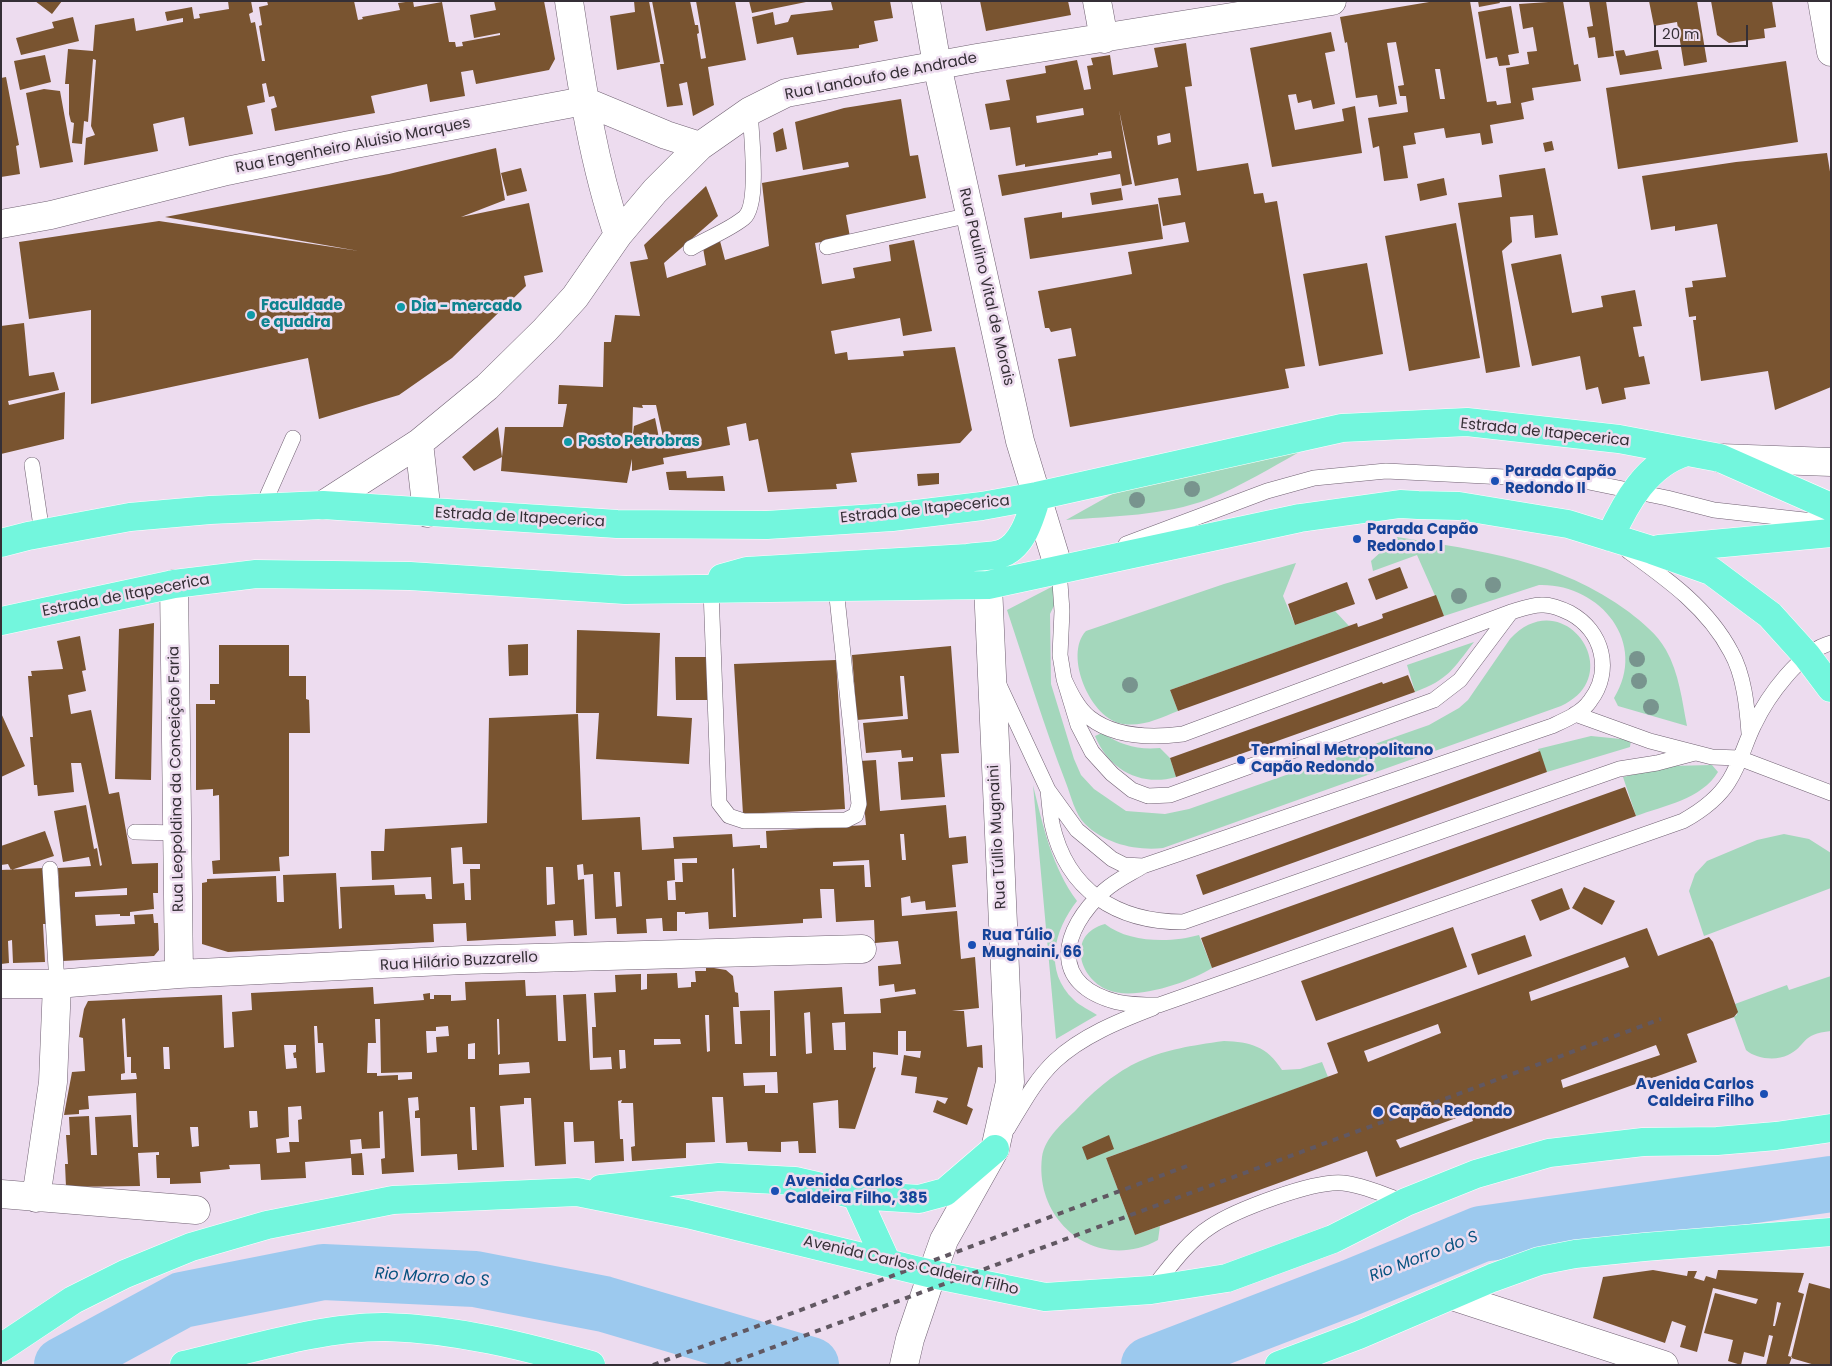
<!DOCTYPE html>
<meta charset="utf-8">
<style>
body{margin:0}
#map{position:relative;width:1832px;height:1366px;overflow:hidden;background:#eddcef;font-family:Poppins,sans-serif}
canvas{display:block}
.frame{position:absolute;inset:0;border:2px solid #352f36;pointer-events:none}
.scale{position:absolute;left:1654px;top:25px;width:94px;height:22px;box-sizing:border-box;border:2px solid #352f36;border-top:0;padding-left:6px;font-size:15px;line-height:18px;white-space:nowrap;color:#352f36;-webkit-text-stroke:4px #eddcef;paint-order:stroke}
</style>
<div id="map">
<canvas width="1832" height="1366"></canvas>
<div class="frame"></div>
<div class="scale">20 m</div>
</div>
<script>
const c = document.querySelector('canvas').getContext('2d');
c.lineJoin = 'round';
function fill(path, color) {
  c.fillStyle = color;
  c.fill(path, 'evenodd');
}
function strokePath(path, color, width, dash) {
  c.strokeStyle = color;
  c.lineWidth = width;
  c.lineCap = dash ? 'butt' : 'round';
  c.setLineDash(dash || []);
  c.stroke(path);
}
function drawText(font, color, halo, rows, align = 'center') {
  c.font = font + ' Poppins,sans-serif';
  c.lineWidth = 5;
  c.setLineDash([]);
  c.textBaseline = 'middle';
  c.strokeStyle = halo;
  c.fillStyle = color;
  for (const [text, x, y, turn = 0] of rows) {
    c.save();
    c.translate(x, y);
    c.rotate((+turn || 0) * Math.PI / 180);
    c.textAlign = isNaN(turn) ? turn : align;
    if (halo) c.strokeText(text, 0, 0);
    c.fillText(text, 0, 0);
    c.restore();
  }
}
fill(new Path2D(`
 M1301 451C1271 468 1241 486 1209 499 1164 516 1113 516 1066 520L1116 492Z
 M1397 537C1481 551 1559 560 1629 612 1643 623 1657 634 1666 650 1679 673 1682 700 1687 726L1618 706 1614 698C1649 642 1599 583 1539 585L1444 616 1417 555 1373 571 1371 561Z
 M1296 563 1283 596 1295 625 1335 611 1349 626 1170 690 1178 711C1160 718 1143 727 1123 724 1091 720 1063 655 1086 631L1224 584Z
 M1067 579 1050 614 1051 684 1074 759 1081 775 1094 789 1126 811 1165 814 1189 809 1429 725 1459 708 1468 700 1510 639C1563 581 1630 675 1561 706L1163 848C1137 851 1105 844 1085 824 1075 814 1071 796 1066 783 1044 726 1026 667 1007 610Z
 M1474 642C1452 670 1449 679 1415 692L1407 665Z
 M1102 733C1121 745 1137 750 1160 748L1170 758 1176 777C1141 787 1109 770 1095 736Z
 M1591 736 1631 740 1630 747 1547 772 1538 749Z
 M1712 765 1718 772C1702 799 1663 806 1636 816L1623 777 1670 766Z
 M1033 785C1043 826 1052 867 1077 901 1054 930 1043 971 1074 1000 1080 1006 1090 1010 1097 1015L1056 1039Z
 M1784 834 1809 839 1831 853V888L1704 936 1689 891 1695 874 1707 861 1757 840Z
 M1105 924C1129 943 1171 943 1199 935L1212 968C1188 983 1134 1001 1108 990 1078 978 1067 934 1105 924Z
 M1831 976V1031C1800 1034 1807 1046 1788 1055 1776 1061 1756 1059 1746 1050L1734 1017 1737 1015 1735 1004 1787 985 1789 990Z
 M1224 1041C1250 1042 1267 1046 1282 1070L1300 1069 1322 1062 1328 1077 1106 1158 1135 1235 1160 1226 1158 1240C1098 1273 1034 1223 1042 1157 1045 1137 1063 1123 1077 1109 1125 1059 1157 1050 1224 1041Z`), '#a4d7bc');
strokePath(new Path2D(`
 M62 1365 182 1300 323 1272 475 1279 604 1304 811 1365
 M1149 1365 1352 1287 1481 1234 1831 1184`), '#9cc9ee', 56);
fill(new Path2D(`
 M35 1H62L52 14Z
 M228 1H251L253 12 249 14 251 23 255 22 262 61H265L259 26 262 25 259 7 268 5 267 1H354L358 20 363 19 362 17 400 10 398 3 413 1 414 7 442 2 449 42H455L456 47 463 46 462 42 500 35V33L474 38 470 15 496 10 494 1H544L555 59 549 70 476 84 473 70 461 72 465 96 430 102 427 84 371 96 375 113 275 131 271 109 277 107 274 96 269 97 266 83 262 84 265 102 247 106 253 134 189 146 184 117 153 124 158 151 84 165 86 138 95 135 91 126 96 60 93 59 88 122 84 121 82 144 72 143 74 123 71 122 69 114V84H65L68 49 93 51 95 25 134 18 136 31 152 28 183 22V18L167 21 165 12 192 7 194 19 200 18 199 14 229 9Z
 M634 1H649L660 62 617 70 610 16 635 12Z
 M652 1H690L695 25H698L699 33 697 34 701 59 706 58 696 1H735L746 60 708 67 714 105 693 116 687 82 679 84 683 105 667 107 660 64H664Z
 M749 1H806V2L752 13Z
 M890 1 893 18 874 21 878 41 859 45V48L797 55 793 37 757 44 752 17 773 12 775 25 788 22 791 15 833 10 831 2Z
 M980 1H1068L1071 15 986 31Z
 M1435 1H1470L1487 102 1496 101 1497 105 1511 103 1506 68 1529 64 1527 52 1537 51 1533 27 1523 29 1519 4 1563 1 1574 65 1578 64 1581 81 1532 88 1534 100 1521 103 1524 119 1490 125 1493 143 1482 145 1480 133 1446 138 1444 128 1414 133 1416 144 1403 146 1408 178 1384 181 1379 146 1373 148 1368 118 1408 112 1406 96H1400L1398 86 1404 85 1396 42 1387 43 1397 104 1379 107 1377 95 1356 98 1347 42 1345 43 1340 17ZM1435 69H1440L1445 99H1440Z
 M1478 1H1499L1500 3 1479 7Z
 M1589 1H1606L1614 56 1598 58 1595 37 1589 38 1587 27 1593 26Z
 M1649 1H1697L1707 62 1684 66 1677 22 1654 26Z
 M1711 1H1772L1776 27 1764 29 1765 38 1729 43 1717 35Z
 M1511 6 1519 53 1508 55 1510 65 1499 66 1497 57 1486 59 1478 12Z
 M73 17 79 41 21 55 16 38 54 28 52 22Z
 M1331 32 1335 51 1325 53 1335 104 1313 109 1311 100 1298 103 1296 94 1288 95 1295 130 1344 121 1342 109 1355 106 1362 153 1272 167 1250 48Z
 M1186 43 1192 86 1185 87 1197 171 1248 163 1254 194 1263 193 1265 203 1277 201 1305 366 1285 369 1289 388 1070 427 1058 359 1076 356 1071 328 1051 332 1049 328H1045L1038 291 1132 274 1128 252 1189 242 1185 222 1163 226 1158 198 1181 195 1178 178 1135 186 1119 110 1132 184 1122 186 1120 174 1002 196 998 175 1112 158 1111 151 1098 153V155L1025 167V164L1016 166 1010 127 990 130 985 104 1010 100 1006 80 1046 73 1045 66 1077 60 1084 90 1091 89 1087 66 1093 65 1091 58 1110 55 1113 75 1158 67 1154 48ZM1083 108 1084 115 1037 123 1036 116ZM1170 133 1171 142 1158 145 1157 136Z
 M1624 50 1626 56 1658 50 1662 69 1620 75 1615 51Z
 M45 55 51 82 20 90 14 61Z
 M1786 61 1798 142 1618 169 1606 88Z
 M6 77 19 145 16 146 20 174 1 177V78Z
 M44 89 60 91 73 162 40 168 26 93Z
 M901 99 910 156 918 155 926 198 846 215 850 237 815 243 822 284 855 278 853 268 891 261 889 245 914 240 932 331 903 336 900 318 831 331 835 354 847 352 848 360 904 356 903 351 955 347 972 430 960 443 851 453 857 482 836 484 837 489 768 492 758 439 749 441 746 423 727 427 730 445 663 458 664 464 632 471V459L627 483 501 471 502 457 474 471 462 457 498 427 502 457 505 427H563L567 404H558L559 385 603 387 604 342H611L615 315 640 316 630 262 648 259 644 245 706 186 718 216 664 263 667 278 706 265 703 248 720 241 725 260 769 246 762 183 849 167 848 162 803 170 795 122 844 108ZM642 405H656L663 437 659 438 655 418 634 426 632 441 633 407 643 408Z
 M783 128 787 149 776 152 773 133Z
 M1552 141 1554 150 1545 152 1543 143Z
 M496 148 505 200 461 217 529 203 543 272 524 276 526 286 452 358 399 395 319 419 308 358 91 404V310L29 319 19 242 159 221 359 251 165 217 389 174Z
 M1827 153 1831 178V387L1775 410 1768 371 1701 381 1693 320H1696V316L1689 317 1685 288 1693 287 1692 281 1726 277 1717 224 1675 231V226L1651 230 1642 176 1736 162Z
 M521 168 527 191 507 196 501 173Z
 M1545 168 1558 235 1535 238 1533 215 1510 217 1512 242 1502 251 1520 367 1486 373 1458 203 1502 197 1499 175Z
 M1444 178 1447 195 1420 201 1417 184Z
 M1121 188 1123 200 1092 205 1090 193Z
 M1158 204 1163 239 1030 259 1024 218 1062 212V218Z
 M1456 223 1480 358 1409 371 1385 236Z
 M1561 254 1572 313 1603 307 1601 296 1635 290 1642 326 1633 327 1639 357 1644 356 1650 384 1624 388 1626 399 1602 404 1598 387 1586 390 1580 356 1532 366 1511 264Z
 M1367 263 1383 354 1319 366 1303 274Z
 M24 323 29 376 54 372 59 390 8 401 9 405 65 392 64 439 1 454V326Z
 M686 471 687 478 723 476 725 491 669 490 666 472Z
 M939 473V484L918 486 917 474Z
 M1400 567 1408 588 1376 600 1368 579Z
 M1347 582 1355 604 1295 625 1288 604Z
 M1436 595 1444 616 1178 711 1170 690 1357 623 1358 627 1378 620 1383 618 1382 614Z
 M154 623 151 780 115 779 119 629Z
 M577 630 660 633 657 716 692 718 689 764 596 759 599 713H576Z
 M80 636 86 670 82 671 86 691 68 695 71 714 91 710 109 794 119 792 132 864 158 863V893H153L154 909 130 912V916H120V914L95 915 96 926 135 924 134 915 153 914 154 923H158L159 950 154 956 63 961 58 868 91 866 89 857 63 862 54 811 86 805 94 849 97 848 100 866 102 865 81 763H71L74 792 38 796 37 785H34L30 737H33L28 676H32L31 671 63 669 57 641ZM127 888V895L75 897V892Z
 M528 644V675L509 676 508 645Z
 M219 645H289V676H306V699L309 700 310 733H289V856L279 857 280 871 213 874 212 861 220 860 219 795 213 796V789L196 790V704H215V700H210V684H219Z
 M951 646 959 753 941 754 945 797 901 800 898 762 913 761V757L902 758 901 750 866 753 863 723 908 719 904 676H900L903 716 857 720 852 655Z
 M675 657H706L709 700H676Z
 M836 660 845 809 743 814 734 664Z
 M1408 675 1415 692 1176 777 1170 758 1382 682 1383 684Z
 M1 713 25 766 1 777Z
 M578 714 582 820 640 817 642 850 674 848 673 837 732 834 733 847 760 845V848H767L766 831 866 825 860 761 876 760 880 811 946 805 949 838 966 836 968 863 952 865 956 907 926 910 925 901 911 903 910 896 901 898 902 916 957 911 961 959 975 957 979 1008 952 1011H964L967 1047 982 1045 983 1068 978 1067 967 1106 973 1109 967 1125 933 1112 937 1100 945 1104 948 1098 915 1093 917 1077 901 1075 904 1055 920 1058 921 1051H906V1031H898V1055L873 1052V1068L876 1067 855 1129 839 1128 838 1100 813 1103 816 1153H799L798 1141 781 1142V1152L748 1151 747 1142 726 1143 723 1097H712L715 1142 686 1143V1158L632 1161 631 1147 635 1146 633 1103H621L622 1100 618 1101 620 1139H623L624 1161 595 1163 594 1141 574 1142 573 1122H564L566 1164 535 1166 531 1098H524V1104L500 1106 504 1167 458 1170 457 1154 421 1156 420 1118H415V1111L419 1110 418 1097 408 1098 414 1172 382 1174 381 1159 385 1158 383 1111 379 1112 380 1148 362 1149 361 1139 350 1140 351 1154 362 1153 364 1175H352L351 1158 305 1162 306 1178 261 1180 260 1164 229 1165 230 1169 200 1172 201 1183 170 1184V1178H157L156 1155H159V1152L138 1153 140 1186 66 1187 65 1164H68L66 1135H70L69 1117 89 1116 91 1155H97L95 1117 131 1115 133 1147H138L136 1093 88 1096 89 1109 79 1110V1114L64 1115 72 1072 85 1071 83 1038 79 1037 84 1009 88 1001 222 995 224 1048 234 1047 232 1012 252 1010 251 993 373 987 374 1004 424 1000 423 994 430 993V999H434V995H451V1001L466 1000 465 982 525 980 526 996 556 995 558 1041H566L563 995 586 994 590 1070 612 1069 611 1057 593 1058 592 1027H596L594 993 616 992 615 975 641 974V990L647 989V974L677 973 678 988 691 987V982H696L695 971H706V968H714L726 970 733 976 735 992 738 993 739 1007H733L735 1044H742L740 1011 770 1010V1056H776L774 991 842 987 844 1014 881 1013 880 999 916 994 915 989 895 992 894 984 879 986 878 966 901 964 898 941 875 943 874 920 836 922 834 889H820L822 918 803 919V923L709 929 708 912 685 914V912H677V931H663L662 918 646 919 647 933 617 934 616 918 595 919 593 874 584 875 583 864 577 865 578 880 584 879 587 935 574 936 573 920 555 921 556 936 467 941 466 923 433 924 434 942 228 952 202 944V883L207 882V879L276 876 277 902H284L283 875 336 873 339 929 342 928 340 887 394 885 395 895 425 894 426 899H432L431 877 372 880 371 851H384L385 829 487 823 489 718ZM900 834H904L906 860H902ZM462 847 463 864H480V869H470L471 900H465L464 883 453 884 451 848ZM697 858V863H682L683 882H675L676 900H668L667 881 675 880 674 859ZM869 860 871 887H865L864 865 833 866V862ZM546 867H553L555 904 547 905ZM734 868 736 917H733L732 869ZM614 872H620L622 906 616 907ZM810 1012 812 1053 806 1054 804 1013ZM705 1015H709L710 1051 707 1052ZM125 1018 127 1057H131V1073H136L137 1079 121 1080V1074L125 1073 122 1019ZM375 1019H380L381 1073 412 1072V1079L398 1080V1075L377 1076V1073H367L368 1043H376ZM497 1019H499L500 1054 498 1055ZM845 1022 846 1050H834L832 1023ZM314 1026H317L318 1043H323L325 1072 316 1073ZM448 1026 449 1036 436 1037 437 1052 427 1053 426 1031H436V1027ZM654 1039H680L681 1044 654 1045ZM475 1043V1059H468V1044ZM284 1045H296V1052L293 1053 294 1058H296L297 1068 286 1069ZM163 1047H169L170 1069H164ZM619 1050H625L626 1068 620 1069ZM529 1062 530 1073 499 1075V1064ZM777 1072 778 1093H765V1085L744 1086 743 1073ZM301 1106 302 1119 298 1120 299 1142H289L290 1152 277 1153 276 1139 289 1137 288 1107ZM470 1107H475L477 1150H472ZM249 1111H257L258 1127 250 1128ZM190 1127H198L199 1146 192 1147Z
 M1540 751 1547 772 1203 895 1196 875Z
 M1625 787 1636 816 1212 968 1201 938Z
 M45 831 54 856 11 870 8 864 1 865V846Z
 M44 868 47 924H43L45 962 13 963 12 940 8 941 9 963 1 964V870Z
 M1584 887 1615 901 1602 925 1572 908Z
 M1562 888 1570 909 1540 921 1531 900Z
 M1453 927 1467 967 1316 1021 1301 981Z
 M1647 928 1658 956 1709 937 1713 942 1738 1012 1734 1017 1687 1034 1697 1062 1376 1177 1367 1151 1135 1235 1106 1158 1338 1073 1327 1043ZM1625 957 1629 967 1531 1001 1529 992ZM1438 1024 1441 1033 1368 1062 1364 1051ZM1656 1045 1660 1055 1563 1088 1561 1080ZM1470 1113 1473 1121 1400 1148 1396 1140Z
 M1525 935 1532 956 1478 975 1471 954Z
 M1109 1135 1114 1149 1087 1160 1082 1147Z
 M1653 1270 1687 1276 1688 1271H1697L1694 1278 1704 1281 1706 1276 1716 1279 1718 1270 1804 1273 1798 1292 1804 1294 1788 1356 1792 1357 1789 1365H1766L1773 1336 1769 1335 1764 1357 1744 1352 1741 1365 1728 1361 1733 1340 1704 1333 1715 1293 1756 1304 1758 1299 1713 1288 1697 1352 1680 1347 1686 1326 1672 1321 1665 1343 1593 1318 1603 1277ZM1777 1302 1781 1303 1775 1326H1773Z
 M1809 1283 1831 1289V1365H1815L1791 1358Z`), '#795430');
const service = new Path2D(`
 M827 247 970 215
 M691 248C708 238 729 230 744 218 760 205 751 132 750 111
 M32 465 42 533
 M262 508 293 438
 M1126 544 1267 491 1314 478 1386 471 1584 481 1667 498 1714 510 1831 523
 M1628 551C1667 579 1708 608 1731 652 1744 675 1747 706 1749 733
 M1065 567 1059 569 1062 611 1060 655 1064 679 1078 725 1092 752 1112 774 1132 790 1148 796 1170 795 1434 700 1460 680 1511 612
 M711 590 719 803 729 816 744 821 846 820 856 815 859 804 836 588
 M1064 679C1070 692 1078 709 1090 718 1116 738 1152 738 1183 734L1511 612C1521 609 1532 605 1541 605 1551 604 1562 609 1570 613 1603 631 1613 671 1590 701 1582 713 1565 720 1552 726L1143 866C1130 874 1116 880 1104 891 1061 930 1048 984 1117 1002 1131 1005 1146 1005 1159 1005L1683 821C1701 811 1718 799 1729 781 1740 764 1745 743 1754 725 1767 697 1800 651 1831 643
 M999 685 1048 790 1077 830 1112 859 1124 865 1143 866
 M1575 714 1650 741 1712 757 1739 758 1831 793
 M1048 790C1049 801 1050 813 1052 824 1067 891 1117 922 1183 922L1619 769 1657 763 1695 753
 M135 832 177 833
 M50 869 57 984
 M1008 1128C1022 1105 1035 1080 1055 1061 1082 1036 1119 1021 1153 1008
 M1152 1289C1169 1268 1187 1242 1210 1227 1235 1210 1314 1180 1343 1183 1364 1185 1386 1196 1406 1202`);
const minor = new Path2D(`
 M569 1C581 80 592 159 618 235
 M1097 1 1104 39
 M1822 1 1831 52
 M1 224 51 215 227 171 350 145 584 101 666 135 700 146
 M419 443 427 513
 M323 505 419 443 487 387 545 330 575 297 618 235 655 191 700 146 750 111 786 93 977 58 1332 1
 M174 584 179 974
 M1 984H57L179 974 463 960 862 949
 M1 1194 196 1210
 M36 1198 53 1082 57 984
 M1452 1296 1664 1365`);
const tertiary = new Path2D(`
 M926 1 937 65 1020 441 1059 569
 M932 1274 944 1240 995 1149 1010 1082 988 585`);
const secondary = new Path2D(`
 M1720 458 1831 462
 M904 1365 910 1339 932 1274`);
const primary = new Path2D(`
 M1610 537C1626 502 1647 464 1686 452
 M1 543 28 536 130 517 210 510 323 505 617 524 767 525 892 517 982 506 1037 496 1342 428 1467 422 1619 439 1720 458 1831 507
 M1659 549 1831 533
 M722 578 747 571 968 558C978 556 993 557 1003 553 1024 544 1031 515 1037 496
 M1 621 174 584 256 574 410 576 625 590 988 585 1300 518 1400 504 1418 505 1459 506 1568 524 1652 550 1711 571 1770 615 1807 656 1831 688
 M601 1189 719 1177 795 1181 856 1195 919 1199 945 1192 995 1149
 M856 1195 887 1263
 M1 1348 73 1300 125 1274 191 1247 267 1225 393 1200 577 1192 687 1214 932 1274 1045 1297 1151 1290 1227 1278 1333 1239 1406 1202 1476 1174 1549 1153 1643 1142 1717 1141 1776 1136 1831 1128
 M184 1365C245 1351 324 1326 386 1327 456 1329 524 1346 591 1365
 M1279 1365 1359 1335 1492 1278 1539 1261 1575 1254 1644 1247 1831 1232`);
strokePath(service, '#706172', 16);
strokePath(minor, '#706172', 29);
strokePath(tertiary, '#706172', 29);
strokePath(secondary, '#706172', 29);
strokePath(primary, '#fff', 29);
strokePath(service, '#fff', 15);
strokePath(minor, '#fff', 28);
strokePath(tertiary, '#fff', 28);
strokePath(secondary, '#fff', 28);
strokePath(primary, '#73f6dd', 28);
strokePath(new Path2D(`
 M653 1365 1187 1166
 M725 1365 1661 1019`), '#615862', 4, [6, 6]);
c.fillStyle = '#78948e';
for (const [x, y] of [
 [1192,489],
 [1137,500],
 [1493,585],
 [1459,596],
 [1637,659],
 [1639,681],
 [1130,685],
 [1651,707]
]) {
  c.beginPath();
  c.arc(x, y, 8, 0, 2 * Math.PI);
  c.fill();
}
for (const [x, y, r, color] of [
 [401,307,5,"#0f9aa8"],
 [251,315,5,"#0f9aa8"],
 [568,442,5,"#0f9aa8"],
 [1495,481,5,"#1a4fb4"],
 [1357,539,5,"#1a4fb4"],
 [1241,760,5,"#1a4fb4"],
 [972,945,5,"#1a4fb4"],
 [1764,1094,5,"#1a4fb4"],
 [1378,1112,6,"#1a4fb4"],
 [775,1191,5,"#1a4fb4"]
]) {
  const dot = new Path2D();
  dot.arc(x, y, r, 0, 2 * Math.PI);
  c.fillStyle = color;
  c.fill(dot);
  strokePath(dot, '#eddcef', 2);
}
drawText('15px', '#352f36', '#eddcef', [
 ["Rua Landoufo de Andrade",881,77,-11],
 ["Rua Engenheiro Aluisio Marques",353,146,-11],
 ["Rua Paulino Vital de Morais",986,287,77],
 ["Estrada de Itapecerica",1545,433,6],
 ["Estrada de Itapecerica",925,510,-6],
 ["Estrada de Itapecerica",520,518,3],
 ["Estrada de Itapecerica",126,596,-11],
 ["Rua Leopoldina da Conceição Faria",177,779,-91],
 ["Rua Túllio Mugnaini",998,837,-93],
 ["Rua Hilário Buzzarello",459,962,-3],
 ["Avenida Carlos Caldeira Filho",911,1266,13]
]);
drawText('bold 15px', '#0d838f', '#eddcef', [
 ["Faculdade",261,306],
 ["e quadra",261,323],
 ["Dia - mercado",411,307],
 ["Posto Petrobras",578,442]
], 'left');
drawText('bold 15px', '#164399', '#eddcef', [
 ["Parada Capão",1505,472],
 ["Redondo II",1505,489],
 ["Parada Capão",1367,530],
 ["Redondo I",1367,547],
 ["Terminal Metropolitano",1251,751],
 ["Capão Redondo",1251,768],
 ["Rua Túlio",982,936],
 ["Mugnaini, 66",982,953],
 ["Avenida Carlos",1754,1085,"right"],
 ["Caldeira Filho",1754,1102,"right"],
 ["Capão Redondo",1389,1112],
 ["Avenida Carlos",785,1182],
 ["Caldeira Filho, 385",785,1199]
], 'left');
drawText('italic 16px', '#065280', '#eddcef', [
 ["Rio Morro do S",1424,1257,-21],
 ["Rio Morro do S",432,1278,4]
]);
</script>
